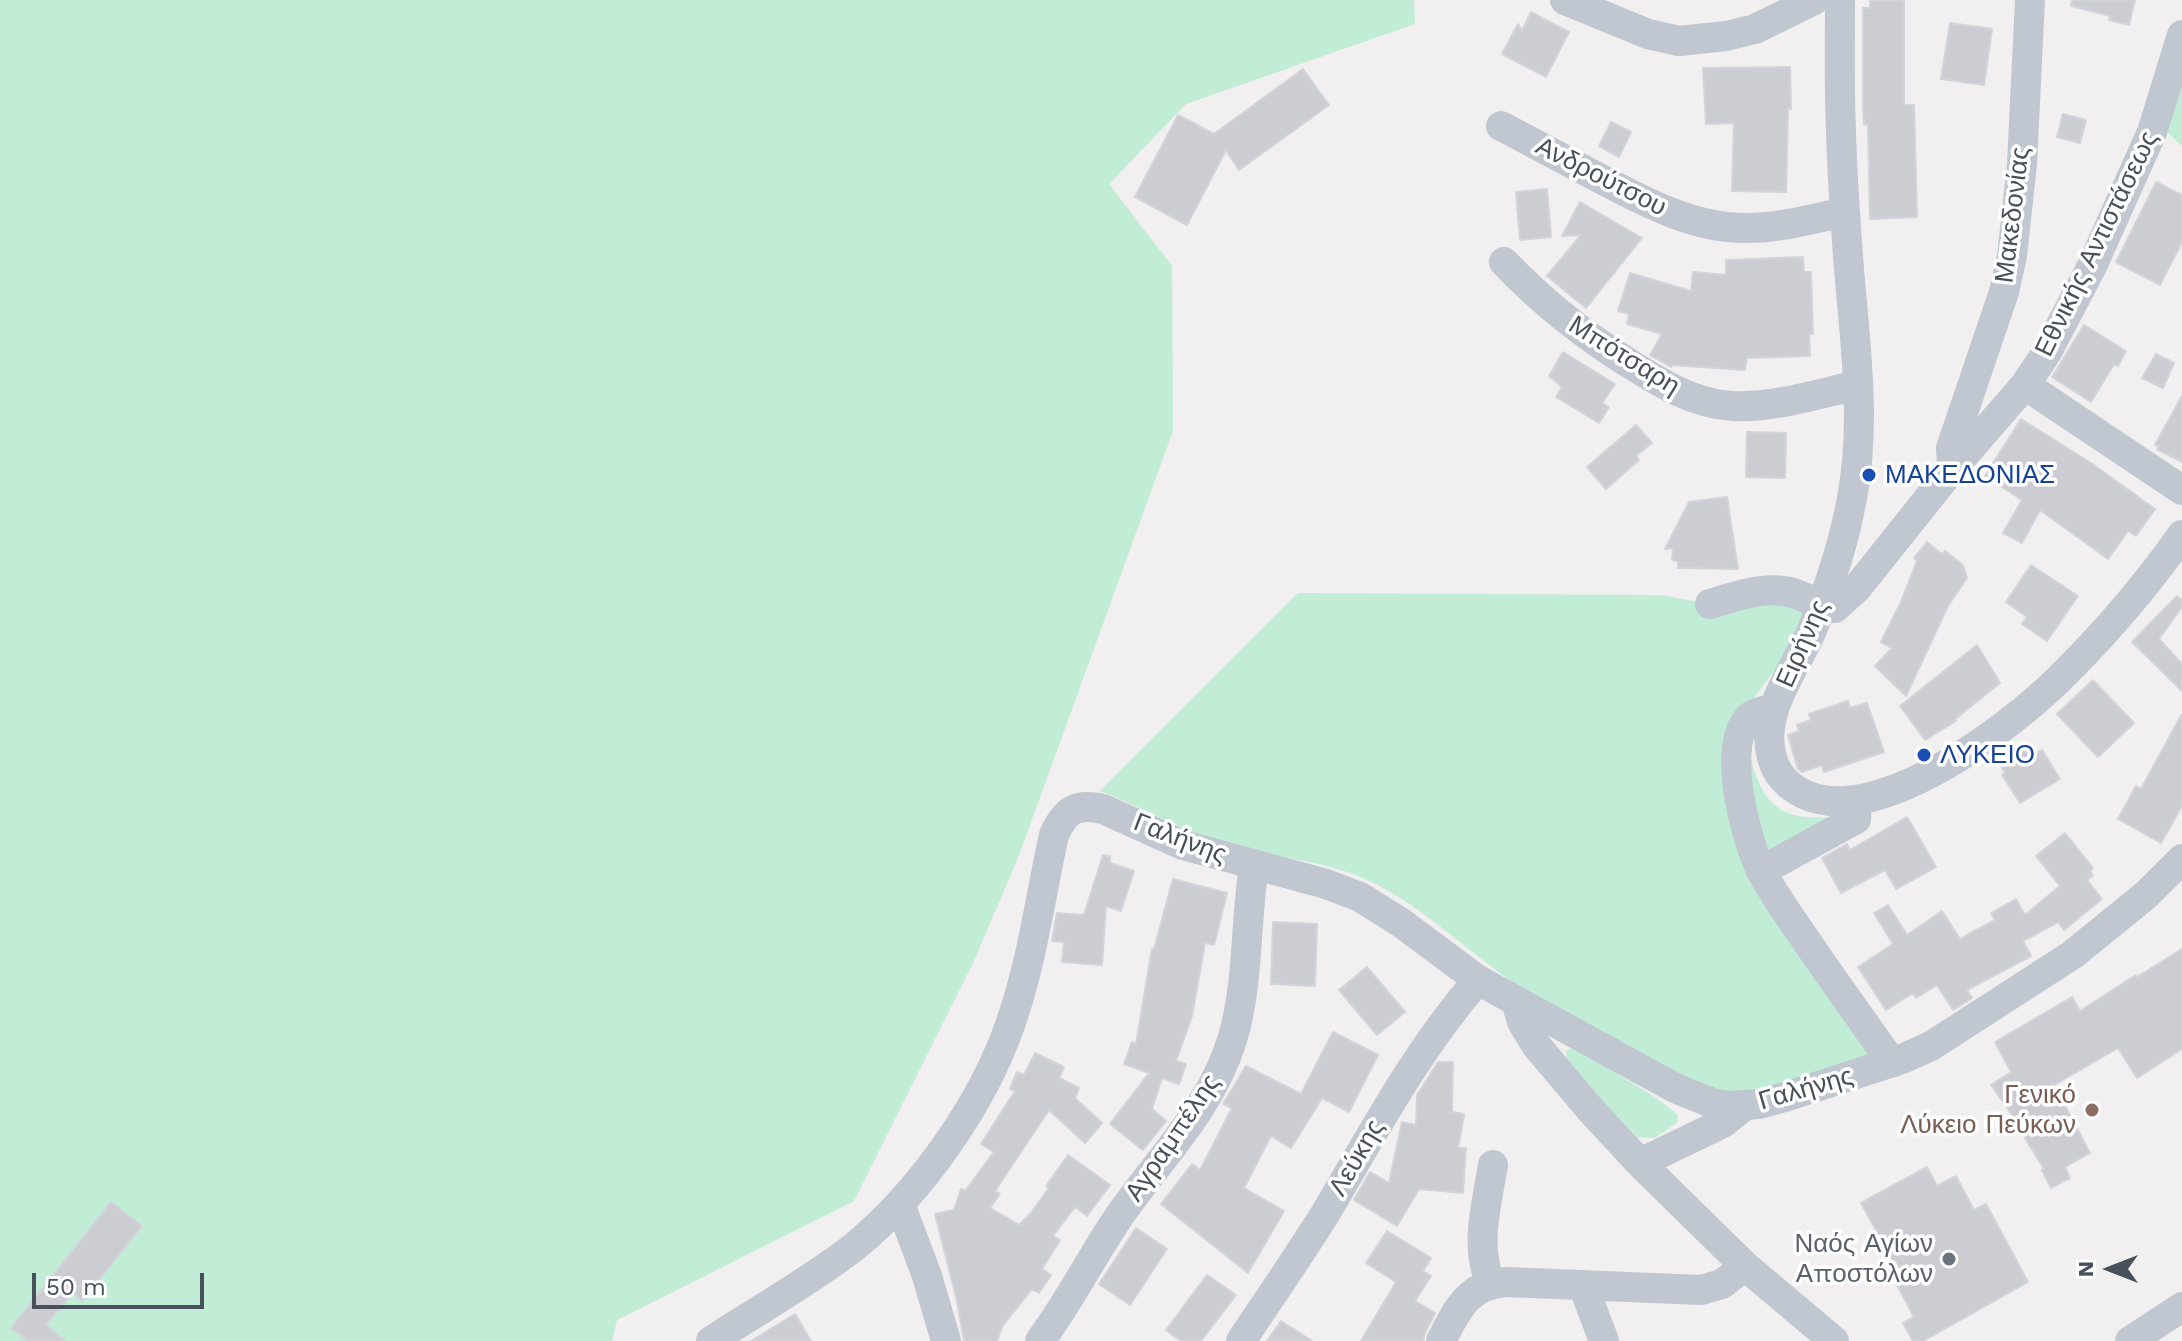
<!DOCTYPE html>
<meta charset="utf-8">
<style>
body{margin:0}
#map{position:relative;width:2182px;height:1341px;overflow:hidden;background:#f1efef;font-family:"Work Sans",sans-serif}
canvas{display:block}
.north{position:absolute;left:2070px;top:1229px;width:80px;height:80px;-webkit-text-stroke:6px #fff;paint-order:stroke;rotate:270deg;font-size:22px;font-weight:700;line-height:32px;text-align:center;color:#48505b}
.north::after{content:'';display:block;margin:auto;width:28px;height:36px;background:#48505b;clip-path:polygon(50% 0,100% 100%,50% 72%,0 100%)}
.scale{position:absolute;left:32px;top:1273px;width:172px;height:36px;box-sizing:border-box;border:4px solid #48505b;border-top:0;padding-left:10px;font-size:24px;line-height:28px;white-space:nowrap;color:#48505b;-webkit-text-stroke:6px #fff;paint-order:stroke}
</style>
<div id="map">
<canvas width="2182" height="1341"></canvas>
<div class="north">N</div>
<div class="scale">50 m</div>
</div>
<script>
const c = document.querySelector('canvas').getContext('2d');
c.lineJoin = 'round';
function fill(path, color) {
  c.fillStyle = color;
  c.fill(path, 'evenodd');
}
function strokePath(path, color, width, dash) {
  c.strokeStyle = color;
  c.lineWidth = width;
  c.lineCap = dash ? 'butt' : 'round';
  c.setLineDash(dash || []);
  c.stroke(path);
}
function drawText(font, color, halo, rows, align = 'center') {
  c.font = font + ' "Work Sans",sans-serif';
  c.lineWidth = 7;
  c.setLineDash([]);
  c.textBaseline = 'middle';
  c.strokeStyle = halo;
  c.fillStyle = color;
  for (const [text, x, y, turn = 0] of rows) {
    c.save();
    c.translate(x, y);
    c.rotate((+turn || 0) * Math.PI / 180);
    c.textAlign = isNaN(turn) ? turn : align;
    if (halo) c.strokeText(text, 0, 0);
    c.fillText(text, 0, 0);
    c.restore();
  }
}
fill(new Path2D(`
 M0 0H1414L1415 24 1186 104 1109 184 1172 266 1173 431 1018 858 973 963 854 1201 617 1320 612 1341H0Z
 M2182 76V146L2167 132Z
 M1298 593 1662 595 1698 602 1760 597 1806 608 1781 661 1736 723 1728 775 1869 1049V1057L1779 1090 1737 1093 1702 1087 1521 988C1470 954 1428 910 1372 882 1325 859 1273 859 1224 843 1181 830 1142 807 1100 791Z
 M1751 759C1759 791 1772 814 1806 817 1816 818 1823 816 1832 820L1769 851 1745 783Z
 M1571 1048 1582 1052 1658 1099 1677 1114 1678 1122 1655 1138 1637 1137 1602 1100 1567 1058 1566 1051Z`), '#c1ecd6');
const building = new Path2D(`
 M2072 0H2135L2129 25 2109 20 2110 16 2071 6Z
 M1870 1H1904V105H1914L1917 217 1870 219 1868 124 1864 125 1863 106V8H1870Z
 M1531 12 1569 32 1546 77 1502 54 1518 24 1522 31Z
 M1950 23 1992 29 1984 85 1941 79Z
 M1790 67 1791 109H1788L1786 192 1732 191 1734 123 1706 124 1703 68Z
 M1303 69 1329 105 1239 170 1226 150 1187 225 1135 197 1178 115 1214 134Z
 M2063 114 2086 120 2080 143 2057 137Z
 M1611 122 1631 132 1619 157 1599 146Z
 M2156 182 2182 195V242L2160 285 2116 262Z
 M1547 189 1551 237 1520 240 1516 192Z
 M1580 202 1642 238 1586 308 1547 276 1581 235 1562 236Z
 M1803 257 1804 272H1811L1813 334H1809L1810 356 1747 358 1745 370 1672 365 1671 367 1650 355 1662 334 1627 324 1629 314 1618 311 1630 273 1691 291 1693 272 1726 275V260Z
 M2084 325 2126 351 2118 366 2114 364 2091 402 2052 377Z
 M1563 352 1615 384 1602 403 1609 407 1599 423 1556 397 1562 387 1549 376Z
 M2156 354 2174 363 2163 388 2142 378Z
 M2182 396V462L2157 449 2159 446 2155 445Z
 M2021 419 2091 463 2155 509 2136 536 2128 531 2108 559 2040 510 2022 543 2003 533 2022 500 1985 476Z
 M1636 425 1652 443 1636 456 1639 460 1606 489 1587 467Z
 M1747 432 1786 433 1785 478 1746 477Z
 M1727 497 1738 569 1678 568V561L1672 560 1673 548 1665 549 1689 502Z
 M1927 542 1942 554 1945 551 1963 565 1967 578 1948 606 1906 696 1875 666 1892 648 1881 642 1900 604 1917 561 1914 558Z
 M2031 565 2078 596 2047 641 2022 624 2027 617 2006 602Z
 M2177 596 2182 600V607L2159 639 2182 664V691L2132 642Z
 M1977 645 2000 683 1954 720 1956 721 1925 740 1900 706Z
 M2093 680 2134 723 2098 757 2057 714Z
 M1848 701 1850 708 1867 703 1884 752 1824 772 1822 765 1802 772 1798 769 1788 735 1799 731 1797 725 1811 720 1809 714Z
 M2182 714V806L2161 843 2118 819 2136 786 2141 789Z
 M2022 745 2030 757 2042 750 2060 779 2020 803 2002 775 2005 773 1997 760Z
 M1907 817 1936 867 1896 889 1885 870 1841 893 1822 858 1847 844 1850 850Z
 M2065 833 2093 868 2090 871 2093 876 2087 880 2102 899 2064 930 2058 922 2023 941 2031 956 1967 990 1972 998 1953 1010 1937 985 1916 998 1913 993 1886 1010 1858 967 1893 944 1874 913 1888 905 1907 935 1942 911 1960 939 1995 920 1991 913 2016 899 2025 915 2060 886 2036 856Z
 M1103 855 1110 856V863L1134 871 1121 911 1106 906 1102 965 1062 962 1064 942 1052 941 1057 913 1084 915Z
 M1173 879 1227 893 1214 945 1205 943 1192 1016 1176 1061 1186 1064 1179 1084 1162 1078 1152 1109 1166 1121 1143 1150 1110 1124 1149 1073 1124 1064 1132 1042 1136 1044 1152 949H1154Z
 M1273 922 1317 924 1315 986 1271 984Z
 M2182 949V1049L2137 1078 2118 1048 2054 1085 2090 1153 2065 1167 2070 1178 2051 1188 2042 1170 2044 1169 2025 1138 2027 1136 1991 1085 2011 1072 1995 1042 2072 997 2080 1011 2136 975 2137 977Z
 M1367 967 1405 1012 1377 1035 1339 990Z
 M1333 1032 1378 1055 1349 1112 1322 1098 1291 1148 1271 1136 1244 1188 1284 1211 1248 1273 1161 1204 1192 1164 1200 1170 1232 1108 1223 1104 1246 1066 1301 1094Z
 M1035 1053 1064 1067 1059 1078 1079 1088 1075 1098 1102 1123 1085 1143 1049 1110 995 1191 1000 1194 990 1208 1019 1225 1031 1213 1049 1188 1046 1186 1068 1155 1110 1185 1087 1216 1075 1207 1053 1236 1060 1240 1042 1269 1051 1275 1039 1293 1032 1289 1003 1325 997 1341H964L957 1301 935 1214 954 1210 961 1189 965 1191 994 1152 981 1144 1015 1091 1010 1089 1017 1072 1024 1075Z
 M1438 1062H1453L1452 1112 1464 1114 1458 1148H1466L1463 1193 1419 1189 1397 1226 1354 1200 1370 1172 1389 1183 1402 1122 1416 1125 1417 1095Z
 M1927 1167 1937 1186 1956 1176 1974 1210 1986 1204 2028 1282 1923 1341H1913L1903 1323 1914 1317 1871 1236 1877 1232 1861 1203Z
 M111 1202 142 1226 82 1301 72 1293 46 1325 65 1341H28L11 1328Z
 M1136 1228 1167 1249 1130 1305 1099 1284Z
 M1387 1231 1431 1258 1423 1271 1431 1276 1415 1301 1435 1313 1425 1333 1423 1341H1361L1396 1282 1366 1263Z
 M1207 1275 1236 1295 1201 1341H1181L1166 1330Z
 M795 1314 811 1341H751Z
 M1281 1321 1312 1341H1267Z`);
fill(building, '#cccdd3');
strokePath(building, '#d3d4da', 2);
strokePath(new Path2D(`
 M1565 0 1648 34 1679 41 1726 36 1755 29 1814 0
 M1840 0C1840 44 1839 88 1841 131 1842 173 1845 214 1848 256 1854 337 1867 418 1852 498 1844 543 1829 588 1812 630 1795 670 1759 712 1772 758 1778 780 1797 794 1818 799 1890 817 2009 728 2058 680 2103 636 2146 586 2182 535
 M1501 126C1530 141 1559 157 1588 172 1637 198 1691 229 1748 228 1781 228 1814 218 1845 212
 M1504 262C1541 301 1581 333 1627 362 1659 382 1693 404 1732 406 1774 408 1818 394 1858 385
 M2025 385 2182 490
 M1952 469 1951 448 2004 292 2012 256 2022 164 2030 0
 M1710 604C1737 596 1765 585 1793 593 1807 597 1821 608 1835 608L1857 588 1952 469 2025 385 2047 352 2092 266 2152 132 2182 35
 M1774 708C1764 711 1753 712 1747 720 1722 750 1746 843 1763 874 1775 896 1789 916 1803 936 1832 979 1863 1021 1892 1063
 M1761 871 1856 819 1857 800
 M1516 1001 1522 1022 1536 1045 1590 1109 1640 1163 1745 1266 1834 1341
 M1640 1163 1723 1123 1744 1106
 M900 1204 927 1276 946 1341
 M1491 1283C1474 1248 1487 1202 1493 1165
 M1583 1285 1604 1341
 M711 1341C758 1310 809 1282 854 1247 920 1193 982 1105 1010 1025 1032 963 1040 898 1054 835 1065 810 1076 803 1103 809L1183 845 1326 884 1360 897 1400 922 1478 980 1675 1088 1712 1103 1729 1106 1759 1104 1788 1096 1902 1059 1931 1046 2072 955 2146 895 2182 859
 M1040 1341C1069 1302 1091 1258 1118 1218 1158 1160 1211 1109 1232 1040 1249 985 1245 922 1254 866
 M1241 1341C1269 1299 1298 1257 1325 1214 1373 1133 1416 1051 1478 980
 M1441 1341C1457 1310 1468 1284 1507 1282L1701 1290 1722 1284 1745 1266
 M2130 1341 2182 1307`), '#c0c7d0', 30);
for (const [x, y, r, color] of [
 [1869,475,8,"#1a4fb4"],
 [1924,755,8,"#1a4fb4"],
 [2092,1110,8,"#8d6e63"],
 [1949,1259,8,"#6b7280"]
]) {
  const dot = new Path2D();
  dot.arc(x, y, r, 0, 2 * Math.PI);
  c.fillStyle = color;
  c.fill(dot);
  strokePath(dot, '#fff', 3);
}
drawText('26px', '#48505b', '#fff', [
 ["Ανδρούτσου",1601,177,27],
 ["Μακεδονίας",2013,215,-83],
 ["Εθνικής Αντιστάσεως",2097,244,-64],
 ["Μπότσαρη",1624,356,32],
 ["Ειρήνης",1803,644,-66],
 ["Γαλήνης",1180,839,21],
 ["Γαλήνης",1806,1089,-16],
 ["Αγραμπέλης",1173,1138,-56],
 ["Λεύκης",1357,1158,-60]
]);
drawText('26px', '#164399', '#fff', [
 ["ΜΑΚΕΔΟΝΙΑΣ",1885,475],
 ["ΛΥΚΕΙΟ",1940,755]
], 'left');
drawText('26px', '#785e54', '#fff', [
 ["Γενικό",2076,1095],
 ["Λύκειο Πεύκων",2076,1125]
], 'right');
drawText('26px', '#5b616d', '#fff', [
 ["Ναός Αγίων",1933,1244],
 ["Αποστόλων",1933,1274]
], 'right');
</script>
